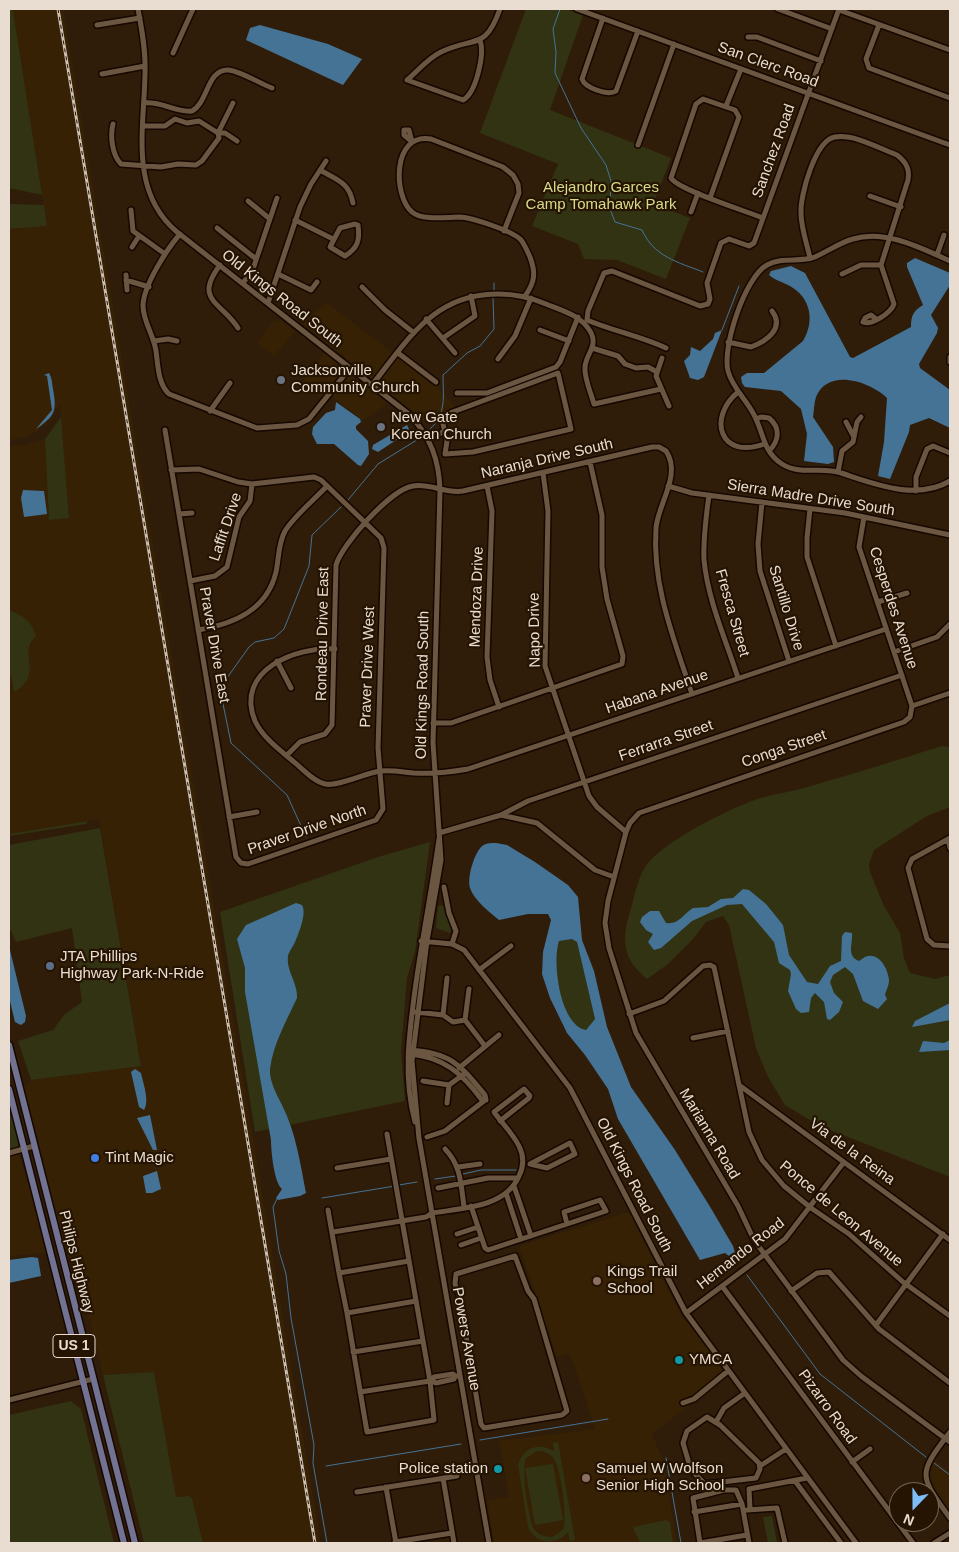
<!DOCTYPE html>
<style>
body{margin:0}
#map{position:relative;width:959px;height:1552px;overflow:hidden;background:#2f1d09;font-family:Arial,sans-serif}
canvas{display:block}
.frame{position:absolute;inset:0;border:10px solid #e9ddd1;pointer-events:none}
.north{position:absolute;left:889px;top:1482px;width:50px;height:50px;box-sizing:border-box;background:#251402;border:1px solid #736455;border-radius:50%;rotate:202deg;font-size:14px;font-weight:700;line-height:20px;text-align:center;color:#e9ddd1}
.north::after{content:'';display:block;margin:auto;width:18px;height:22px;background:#7dbef9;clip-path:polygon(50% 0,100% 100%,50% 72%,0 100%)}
</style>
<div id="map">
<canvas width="959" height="1552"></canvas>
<div class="frame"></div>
<div class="north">N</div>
</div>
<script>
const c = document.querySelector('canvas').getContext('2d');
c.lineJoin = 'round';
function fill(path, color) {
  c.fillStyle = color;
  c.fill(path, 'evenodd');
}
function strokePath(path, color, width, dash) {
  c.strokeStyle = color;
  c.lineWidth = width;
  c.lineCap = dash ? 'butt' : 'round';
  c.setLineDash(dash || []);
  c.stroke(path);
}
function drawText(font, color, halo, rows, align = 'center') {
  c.font = font + ' Arial,sans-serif';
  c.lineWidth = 4.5;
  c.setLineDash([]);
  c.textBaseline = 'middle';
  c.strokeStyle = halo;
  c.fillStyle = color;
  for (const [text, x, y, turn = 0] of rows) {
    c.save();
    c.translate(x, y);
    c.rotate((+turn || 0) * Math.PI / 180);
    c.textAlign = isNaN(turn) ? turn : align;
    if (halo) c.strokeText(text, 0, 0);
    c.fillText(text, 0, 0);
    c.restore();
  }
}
fill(new Path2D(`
 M12 9H63L321 1543H203L192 1498 189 1496 176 1497 154 1372 103 1375 73 1252 65 1253 22 1088 31 1080 141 1065 99 819 9 834V446L24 445 45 439 49 520 69 518 60 404 51 419 37 431 26 437 9 440V229L47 226Z
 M326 302 438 387 456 408 423 420 303 324Z
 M280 319 295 331 274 356 257 343 274 320 277 323Z
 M324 353 388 403 361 422 360 418 327 393 322 399 302 383Z
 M18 1153 33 1198 48 1253 9 1256V1155Z
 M629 1212 681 1315 729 1375 652 1434 663 1460 677 1543H494L487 1500 509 1497 499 1441 595 1429 570 1353 557 1357 519 1246Z
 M933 1459 950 1472V1514L928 1484 926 1469Z`), '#372105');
fill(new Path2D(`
 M9 9 13 11 42 195 9 188Z
 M526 9H566L583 15 550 110 671 158 653 204 690 218 666 279 617 260 584 259 578 244 532 226 558 164 480 133Z
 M9 204 44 205 47 226 9 229Z
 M61 417 69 518 49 520 45 439Z
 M9 610C24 616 31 621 36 636 16 654 46 673 14 692L11 675H9Z
 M942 746 950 747V807L927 816 874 850 869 864 870 872 884 906 900 933 904 958 910 973 935 979 950 975V1177L820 1126 785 1105 768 1077 756 1048 729 925 723 916 706 922 693 939 668 964 647 979C623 959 621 941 630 912 634 898 637 881 644 869 658 844 725 811 752 801 771 794 792 792 811 786 855 773 898 760 942 746Z
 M88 821 86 824 9 836V834Z
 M100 828 141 1066 31 1080 18 1041 53 1030 64 1015 82 1002 72 928 16 942 9 927V845Z
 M430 842 415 952 407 978 401 1052 405 1101 255 1132 220 912 378 857Z
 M440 905 444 906 451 928 450 933 436 928 438 907Z
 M572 939 577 942 595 1019 586 1030C559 1024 552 963 559 941Z
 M12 1115 19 1146 9 1151V1116Z
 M154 1372 176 1497 189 1496 192 1498 203 1543H144L103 1375Z
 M71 1401 81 1409 114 1543H9V1415Z
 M558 1442 575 1540 570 1541 568 1532C556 1546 536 1545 528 1527L518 1465C523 1447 539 1442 554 1451L553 1443ZM537 1451C544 1451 550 1453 554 1459 561 1469 568 1520 563 1530L552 1537C545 1537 538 1535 534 1529 528 1519 521 1468 526 1458Z
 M553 1464 563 1520 535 1525 525 1468Z
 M772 1516 777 1543H768L763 1517Z
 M667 1520 670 1523 673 1543H640L633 1527Z`), '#323313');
fill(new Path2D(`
 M260 25 328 44 362 59 343 85 246 40 250 28Z
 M915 258 950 273V285L931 315 938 328 937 333 919 364 920 368 950 390V428L929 418 910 425 909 432 890 479 878 476 884 442 887 398C871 382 828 367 816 397 814 403 814 411 813 417L833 447 834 462 828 464 804 461 807 434 801 409 781 391 745 387 742 383 741 377 747 373H764L803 341C815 321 811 298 790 286 783 282 776 281 769 275L771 271 791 266 805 273 850 357 853 358 911 327C911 316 913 311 923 305L907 267V263Z
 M722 330 704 377 698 380 690 378 684 361 690 355 691 347 700 351 713 339 715 333Z
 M49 373C52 378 52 383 53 389 57 411 55 416 36 429L52 410 47 376 44 375Z
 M336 402 360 419 361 422 356 426V429L368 441 369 454 361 466 358 465 334 444H317L312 434 313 427 326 413 335 410Z
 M407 425 410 431 378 452 372 449 373 445Z
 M23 490 44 491 47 514 24 517 21 498Z
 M496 843 507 845 535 862 568 885 578 897 582 940 594 971 607 1027 631 1087 675 1150 712 1210 733 1246 738 1263 725 1253 700 1260 618 1119 608 1089 585 1055 567 1033 550 998 542 974 543 952 551 920 548 914H528L499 920C489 912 474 900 470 888 467 877 474 855 481 847 485 843 490 843 496 843ZM572 939 577 942 595 1019 586 1030C560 1025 552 963 559 941Z
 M743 889 749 890 766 904 783 925 789 955 807 982 818 984 830 966 841 961 842 936 845 932 852 933C853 944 846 956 859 961 861 960 863 958 865 957 879 951 888 969 889 980 889 986 886 990 885 995L887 999 878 1009 863 1001 853 974 845 967 833 975 830 982 834 993 843 1002 839 1012 830 1020 827 1019 824 1002 815 993 811 998 809 1012 801 1013 796 1009 788 991 791 974 790 970 779 963 774 942 742 904 727 905 692 921 661 948 654 950 648 942 653 934 646 930 640 922 642 917 650 911H659L666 923C679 925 683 914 693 908L708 907 721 899 733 898Z
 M296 903 302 905C307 913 299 933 295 942 293 947 289 951 288 956 286 971 298 983 297 998 287 1020 273 1044 270 1069 269 1081 277 1095 282 1105 296 1133 300 1162 306 1193L300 1196 278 1200 276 1198 282 1189C274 1183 271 1150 271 1140L245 992V968L237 939 246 925Z
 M9 946 26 1016 25 1022 21 1025 15 1022 9 997Z
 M950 1003V1020L912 1027 915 1021Z
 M950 1040V1050L919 1052 923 1041 944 1043Z
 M135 1069 141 1073C143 1083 150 1101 144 1110L139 1107 131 1072Z
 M150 1115 157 1150H153L137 1118Z
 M157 1171 161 1189 152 1193H146L143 1176Z
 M32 1257 38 1258 41 1276 9 1283V1260Z`), '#457396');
strokePath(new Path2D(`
 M560 9 553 29 556 52 555 73 581 128 606 165 611 181 610 209 615 222 642 230C654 257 678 262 703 272
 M494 292V283
 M722 330 739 286
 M430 429C447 414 443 395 443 375L467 353 480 346 494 329 493 297
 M348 500 378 464 420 438
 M306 837 287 795 231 743 222 699V685L249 647 255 642 274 638 284 629 309 566 312 535 341 507
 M463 1174 481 1170H516
 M435 1179 456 1176
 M399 1185 417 1182
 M322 1198 395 1186
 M277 1199 273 1207 279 1251 286 1274 291 1318 314 1445 313 1463 327 1543
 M747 1275 820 1374 926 1457
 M480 1440 608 1419
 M666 1458 681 1543
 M934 1463 950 1475
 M326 1466 461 1444`), '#457396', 1);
const minor = new Path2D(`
 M138 9C142 30 146 52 145 74 144 130 129 191 177 232L410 415C431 438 439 460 440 490L433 743 441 860 427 941 412 1061 419 1139
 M577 9 950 145
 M778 9 832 29
 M839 10 950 50
 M603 18 582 79C585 88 608 96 616 91L638 31
 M97 25 140 18
 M879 25 866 59 869 68 950 98
 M748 37H757L821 61
 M480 40C485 54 476 93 463 100L407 80C418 71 428 58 441 52 475 36 485 51 500 9
 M173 53 193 9
 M102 74 145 66
 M144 103C162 101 176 113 192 111 208 103 207 68 229 70 242 72 259 83 272 88
 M726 106 741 69
 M113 124C110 136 112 155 121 164L161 167 178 164 196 165 202 161 219 138 218 133 233 103
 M143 126H165L175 119 187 123 199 121 218 133
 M218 133H225L237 141
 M410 140 404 135V130H409L412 142
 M638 145 674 44
 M320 170C337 180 349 182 353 203
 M870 196 901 207
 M710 198 739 117 735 110 703 99 696 104 671 178C678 190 746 211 763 218
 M248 201 270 219
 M131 210 133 231 165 254
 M691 212 698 193
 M295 220 333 239
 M355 224 358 225C360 240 358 248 345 256L330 247 340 228Z
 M217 228 256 259
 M504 231 519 193 518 184 513 175 503 167 431 139C392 132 393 196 412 212 422 221 447 217 460 217 473 218 513 231 521 240 525 245 527 251 530 257 536 273 535 282 525 296
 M180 234C167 249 143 286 143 306 143 321 154 336 156 351 158 365 158 384 169 394L257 428 297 425 309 419 350 368
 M132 247 139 236
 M937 255 944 235
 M810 258C807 244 801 228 801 213 800 196 815 140 835 137 855 134 878 148 897 155 906 162 910 169 908 180L881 265 894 304C891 313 871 326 863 322L865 318 871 315 876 319
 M950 261C921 248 885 229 853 239 838 243 826 253 812 258 797 262 781 257 767 265 745 277 722 347 728 371 732 387 745 398 753 413 764 432 762 451 782 464 801 476 821 466 841 473 875 484 916 501 950 481
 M220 265C193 301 222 302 238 328
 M278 274 311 290 317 282
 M842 274 861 265H881
 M126 275 127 290
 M126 280 149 287
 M243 283 253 269 277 198
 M362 287 385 310 414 333
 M268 303 300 207 311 184 326 161
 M426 319 455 353
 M540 330 569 341
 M443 338 475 316 471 296
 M154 341 168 339 177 341
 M728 342 751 347C767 341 785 328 772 311
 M592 348 618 356 625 364 636 368 648 367 657 372
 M666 348C640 336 613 331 587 320L588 311 604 273 612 271 700 306 708 304 710 299 707 283 721 243 729 239 749 246 754 243 839 9
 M398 353 436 382
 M950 357V362
 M662 358 656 376 669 406
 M498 359 515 336 531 298
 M558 373 571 429 473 452 445 454 447 441 443 424 450 413Z
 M372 385C403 346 429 301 483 295 506 292 525 295 546 304 563 311 580 315 590 331 599 346 586 353 585 367 584 378 591 393 594 404L661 389
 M738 392C707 418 720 460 764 444
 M457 393H487L556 367 560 362 578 317
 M210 411 230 383
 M756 419 761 417 769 418C781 428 779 441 769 451
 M846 422 854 437
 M165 430 236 857 241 863 248 864 376 820 383 809 378 748 384 548 381 538 321 480 314 477 252 484 238 482 199 469 171 470
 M429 439 443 432
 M838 472 842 451 853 442 857 422 861 417
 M543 473 548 511 545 666 589 796 597 807 626 832
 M487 486 492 511 487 657 490 680 499 707
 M668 486 692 493 845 513 950 535
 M916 491V477L927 449 933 446 950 453
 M709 495C706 517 703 538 704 560 708 601 726 640 738 678
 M762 502 758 544 760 571 789 661
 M810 509 807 538V557L836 646
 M179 514 192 513
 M864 517 859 547 912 706 910 717 904 722 639 813 630 823 626 832 608 901 605 923 609 948 636 1033 738 1206 754 1240 843 1360 861 1376 950 1442
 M190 581 215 576 227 567 239 517 250 501 252 484
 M878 602 907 593
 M198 630C234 624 267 610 276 572 279 558 278 544 285 531 295 515 314 500 327 486
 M335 649C297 646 234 670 255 721 263 738 280 750 294 762 303 769 314 782 325 784 338 787 365 773 380 771 392 770 403 772 414 773 432 774 451 772 468 769L886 629
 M894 652 937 637 950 624
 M277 661 291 688
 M912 706 950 693
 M433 723H451L622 664 623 656 607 599 602 567V515L590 462
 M287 755 300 742 325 734 332 725 336 565C342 544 391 489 413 486 430 483 446 494 463 491L652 447H659L666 451C682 474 658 504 656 528 652 586 674 639 692 694
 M501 815 537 823 595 870 614 877
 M229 817 257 812
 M439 833 501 815 528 801 902 675
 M950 838 912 859 908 868 927 939 934 945 950 946
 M948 840 950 848
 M444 887 449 913 456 931 452 944
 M421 941 452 944 464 950 570 1088 686 1313 856 1543
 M479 970 511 946
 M416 1012 443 1015 453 1022 465 1020 485 1046
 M629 1014 664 1001 703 966 710 965 714 967 749 1132 762 1160 784 1186 811 1208 849 1234 903 1282 950 1316
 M443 1015 447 978
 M465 1020 469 989
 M693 1038 728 1031
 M410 1054C443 1057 462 1073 482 1100H486L485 1095C460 1065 452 1053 410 1050
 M459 1068 499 1035
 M423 1081 449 1085
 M449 1085 464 1074
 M739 1085 950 1240
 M447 1103 449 1085
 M415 1122C403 1077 409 1035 415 990 422 939 432 889 439 839
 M427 1137 445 1131 484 1101
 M419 1138 489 1543
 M570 1143 575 1154 547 1168 530 1164Z
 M445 1149C461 1165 461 1185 464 1207
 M9 1153 34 1146
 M458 1167 480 1164
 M337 1168 391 1159
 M514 1186 531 1236
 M438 1188 488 1178H518
 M506 1193 521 1239
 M600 1200 606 1211 567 1224 564 1212Z
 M471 1206 485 1248 488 1250 567 1224
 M328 1210 339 1273 409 1261
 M333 1232 426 1217 432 1213C462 1208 505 1208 519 1176 524 1166 524 1156 519 1146 513 1134 502 1123 494 1112L524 1089 530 1096 529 1098 500 1121
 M457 1234 478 1227
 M461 1245 481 1238
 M515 1256 528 1291 534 1299 567 1411 562 1415 484 1428 481 1424 459 1295 455 1284 456 1274Z
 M339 1273 347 1313 416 1301
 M722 1286 913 1543
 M791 1291 817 1273 829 1272 879 1329 950 1383
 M347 1313 367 1432 434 1420 430 1381 387 1134
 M686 1313 785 1239 844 1162
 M876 1325 943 1234
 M353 1352 423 1341
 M433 1381 434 1377 453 1374 455 1376
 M360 1392 430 1381 436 1383 454 1379 455 1376H460
 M9 1400 93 1379
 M683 1403 694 1399 728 1371
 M707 1417 720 1425 759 1463 760 1469 756 1478 705 1484 691 1470 683 1443 687 1431Z
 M716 1422 724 1408 745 1393
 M950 1432C917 1475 919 1475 950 1518
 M852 1462 870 1449
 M760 1466 786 1449
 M443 1478 454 1543
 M795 1481 841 1543
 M386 1487 396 1543
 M357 1492 457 1476
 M750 1509 749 1489 807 1478
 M747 1510 777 1508 785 1543
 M694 1512 742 1504
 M747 1535 700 1543 693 1498 724 1490H736L742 1504 749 1543
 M395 1542 452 1533
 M934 1543 950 1533`);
const major = new Path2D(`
 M9 1045 135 1543
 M9 1089 124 1543`);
strokePath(minor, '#160700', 8);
strokePath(major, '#160700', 9);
strokePath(minor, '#6b5741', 5);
strokePath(major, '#727393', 6);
const rail = new Path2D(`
 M58 9 315 1543`);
strokePath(rail, '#cdc0b3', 3);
strokePath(rail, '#251402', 1, [4]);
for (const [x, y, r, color] of [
 [281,380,5,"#6b7280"],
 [381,427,5,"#6b7280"],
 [50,966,5,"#5c6f8a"],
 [95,1158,5,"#3f7fe0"],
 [597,1281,5,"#8d6e63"],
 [679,1360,5,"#0f9aa8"],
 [498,1469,5,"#0f9aa8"],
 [586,1478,5,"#8d6e63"]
]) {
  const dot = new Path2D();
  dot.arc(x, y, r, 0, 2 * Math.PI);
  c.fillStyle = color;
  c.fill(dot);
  strokePath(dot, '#251402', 2);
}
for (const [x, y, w] of [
 [74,1346,42]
]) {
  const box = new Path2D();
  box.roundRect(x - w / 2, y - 11.5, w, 23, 4);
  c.fillStyle = '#251402';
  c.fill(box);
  strokePath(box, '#e9ddd1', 1);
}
drawText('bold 14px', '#e9ddd1', null, [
 ["US 1",74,1346]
]);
drawText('15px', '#e9ddd1', '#251402', [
 ["San Clerc Road",768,65,20],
 ["Sanchez Road",774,151,-70],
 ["Old Kings Road South",282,299,38],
 ["Naranja Drive South",547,459,-13],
 ["Sierra Madre Drive South",811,498,9],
 ["Laffit Drive",226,527,-71],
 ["Mendoza Drive",477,597,-88],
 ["Santillo Drive",786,608,73],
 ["Cesperdes Avenue",893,608,72],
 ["Fresca Street",732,613,74],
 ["Napo Drive",535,630,-91],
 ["Rondeau Drive East",323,634,-89],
 ["Praver Drive East",214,645,80],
 ["Praver Drive West",368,667,-88],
 ["Old Kings Road South",423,685,-89],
 ["Habana Avenue",657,692,-19],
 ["Ferrarra Street",666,741,-19],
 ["Conga Street",784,749,-19],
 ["Praver Drive North",307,830,-19],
 ["Marianna Road",709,1134,59],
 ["Via de la Reina",852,1152,36],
 ["Old Kings Road South",634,1185,63],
 ["Ponce de Leon Avenue",841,1214,40],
 ["Hernando Road",741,1254,-38],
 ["Philips Highway",76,1262,76],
 ["Powers Avenue",466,1339,80],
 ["Pizarro Road",827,1407,54]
]);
drawText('15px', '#d8dc8a', '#251402', [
 ["Alejandro Garces",601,188],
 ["Camp Tomahawk Park",601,205]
]);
drawText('15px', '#e9ddd1', '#251402', [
 ["Jacksonville",291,371],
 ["Community Church",291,388],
 ["New Gate",391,418],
 ["Korean Church",391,435],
 ["JTA Phillips",60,957],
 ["Highway Park-N-Ride",60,974],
 ["Tint Magic",105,1158],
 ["Kings Trail",607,1272],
 ["School",607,1289],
 ["YMCA",689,1360],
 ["Police station",488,1469,"right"],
 ["Samuel W Wolfson",596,1469],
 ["Senior High School",596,1486]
], 'left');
</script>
